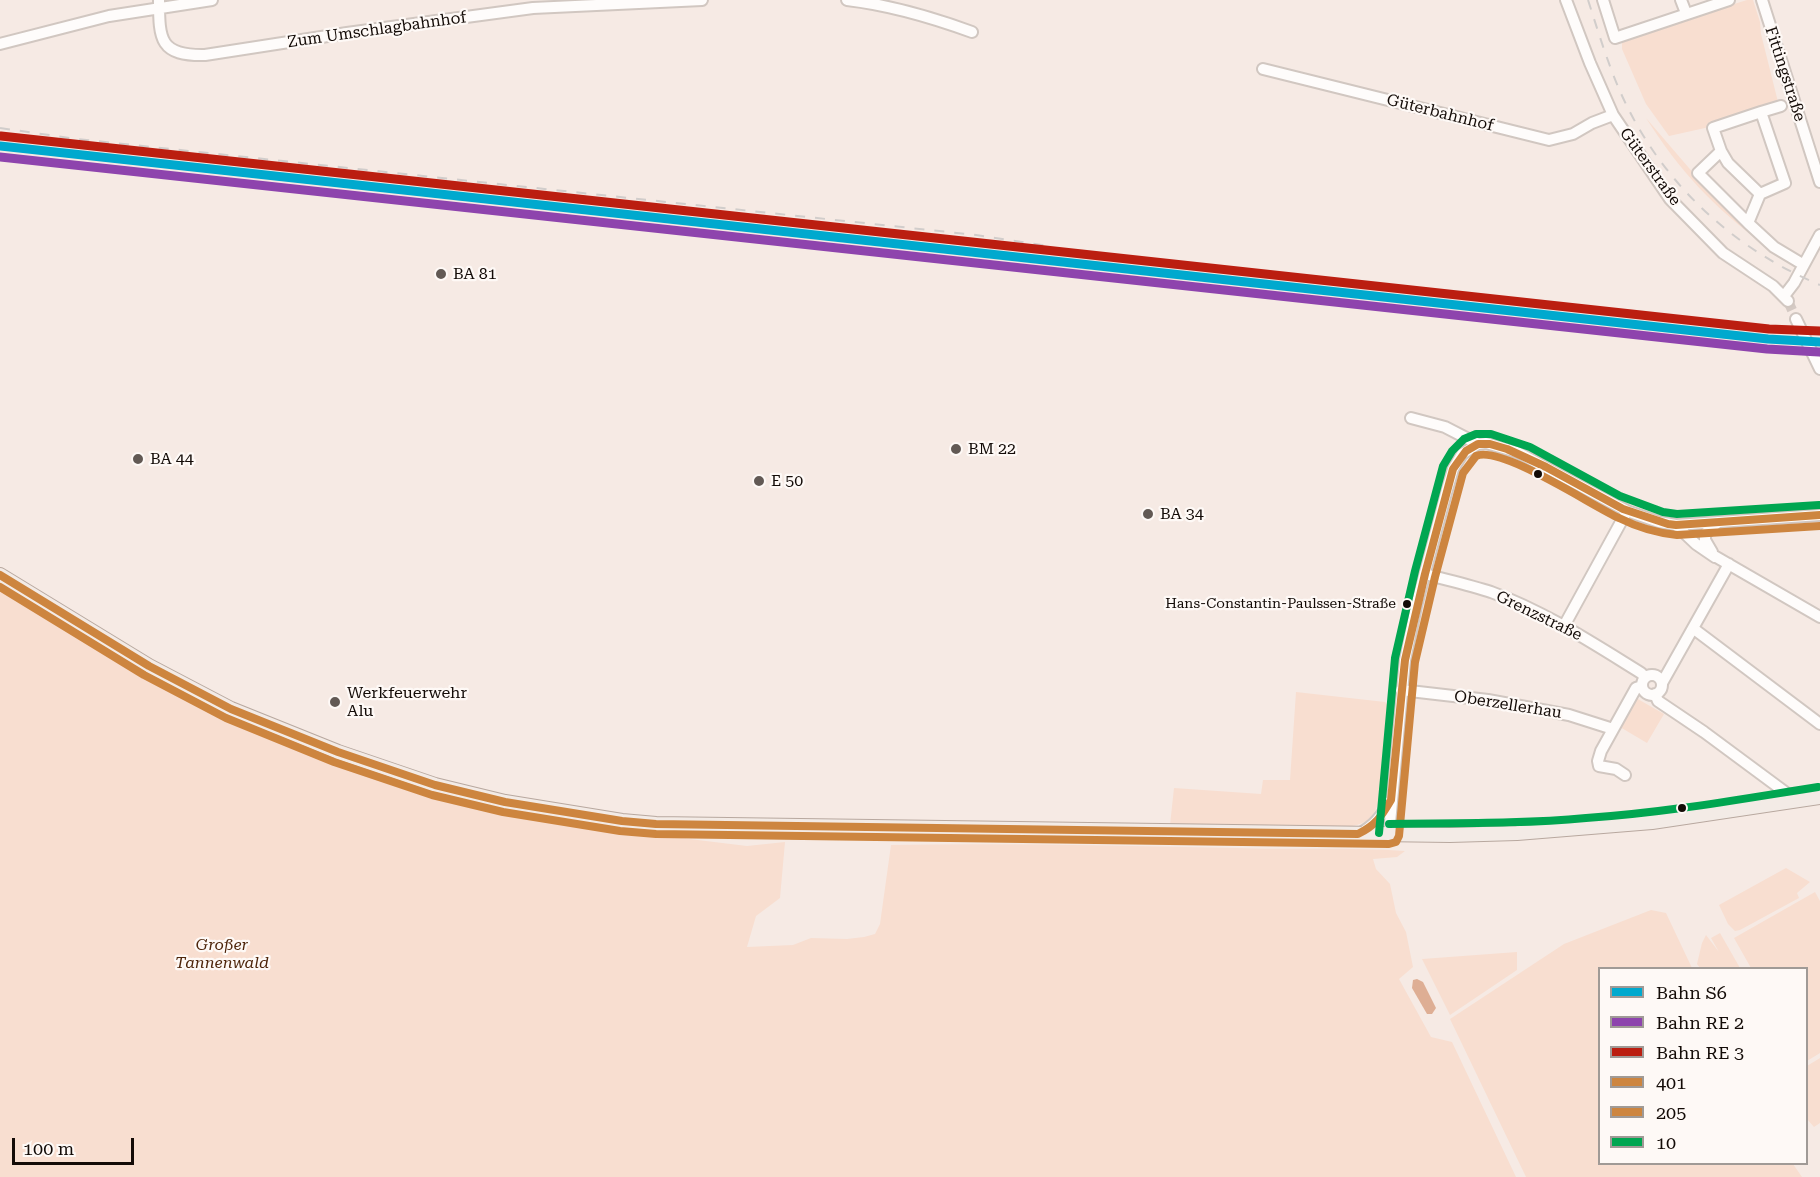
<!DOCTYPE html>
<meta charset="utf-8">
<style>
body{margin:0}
#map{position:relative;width:1820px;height:1177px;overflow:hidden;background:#f6eae4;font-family:"Roboto Serif",serif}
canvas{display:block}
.legend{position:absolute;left:1598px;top:967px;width:210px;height:198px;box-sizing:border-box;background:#fef9f6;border:2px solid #a09a96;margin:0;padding:8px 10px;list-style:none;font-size:18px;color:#130b07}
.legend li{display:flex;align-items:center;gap:12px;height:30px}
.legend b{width:30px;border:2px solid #a09a96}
.scale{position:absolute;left:12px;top:1138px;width:122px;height:27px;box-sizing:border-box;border:3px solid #130b07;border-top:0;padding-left:8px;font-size:18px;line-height:21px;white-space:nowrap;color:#130b07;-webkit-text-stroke:4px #fef9f6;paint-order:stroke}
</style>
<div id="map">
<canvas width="1820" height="1177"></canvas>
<ul class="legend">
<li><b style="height:8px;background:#00a9ce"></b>Bahn S6</li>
<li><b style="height:8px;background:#8e44ad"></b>Bahn RE 2</li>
<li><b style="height:8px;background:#bb1e10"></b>Bahn RE 3</li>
<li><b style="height:8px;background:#cd853f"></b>401</li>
<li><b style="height:8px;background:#cd853f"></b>205</li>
<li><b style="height:8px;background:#00a651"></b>10</li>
</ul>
<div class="scale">100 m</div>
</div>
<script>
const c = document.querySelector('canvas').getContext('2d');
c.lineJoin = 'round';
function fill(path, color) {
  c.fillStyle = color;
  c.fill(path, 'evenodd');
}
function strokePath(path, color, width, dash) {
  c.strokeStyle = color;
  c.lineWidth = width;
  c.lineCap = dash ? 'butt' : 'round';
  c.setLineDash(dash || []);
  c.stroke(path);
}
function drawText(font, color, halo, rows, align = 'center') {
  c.font = font + ' "Roboto Serif",serif';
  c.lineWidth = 4.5;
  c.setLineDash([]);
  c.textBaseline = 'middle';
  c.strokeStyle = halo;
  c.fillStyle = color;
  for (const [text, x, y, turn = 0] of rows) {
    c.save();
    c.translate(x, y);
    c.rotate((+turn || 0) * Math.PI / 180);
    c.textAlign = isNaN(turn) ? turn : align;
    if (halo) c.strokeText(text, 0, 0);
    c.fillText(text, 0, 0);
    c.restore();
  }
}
fill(new Path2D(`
 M1747 0H1753L1760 22 1761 34 1778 102 1705 128 1669 136 1646 104 1622 49V39Z
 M1646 118 1695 175 1764 245C1712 205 1681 173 1646 118Z
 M0 584 157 678 225 715 320 754 429 793 550 819 599 828 747 846 785 842 780 898 756 916 747 947 793 945 811 938 847 939 864 937 875 934 880 924 891 845C1007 843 1122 846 1237 848 1293 850 1349 847 1405 851L1397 857 1373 859 1376 869 1390 884 1396 913 1406 932 1413 967 1399 979 1431 1037 1452 1042 1516 1177H0Z
 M1296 692 1385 702 1392 710C1389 735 1386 799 1372 816 1364 825 1352 826 1341 828L1170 825 1174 788 1261 794 1263 780H1290Z
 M1636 698 1664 714 1647 743 1620 727Z
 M1786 868 1810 882 1797 893 1799 898 1740 930 1735 931 1728 924 1719 905Z
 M1815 892 1820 901V1053L1807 1061 1806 968H1751L1734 938Z
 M1651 910 1666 913 1692 968H1600V1164H1793L1802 1177H1526L1450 1019 1564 944Z
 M1720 933 1740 968H1700L1697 964 1702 943 1706 935 1719 952 1711 938Z
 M1517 952V970L1450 1015 1422 959Z
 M1820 1058V1123L1814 1127 1807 1119V1066Z`), '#f8ded0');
fill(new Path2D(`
 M1417 979 1423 982 1436 1008 1432 1014H1427L1412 988 1413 980Z`), '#deae94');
strokePath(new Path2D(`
 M1788 301 1796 319`), '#d4c9c3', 10, [10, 5]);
const minor = new Path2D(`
 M159 0C159 40 160 56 205 55L347 33 533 8 702 0
 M847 0C890 5 931 17 972 32
 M1566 0 1590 63 1613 115 1670 199 1723 253 1773 286 1788 301
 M1603 0 1615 38 1729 0
 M1681 0 1686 13
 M1762 0 1820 182
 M0 44 109 16 212 0
 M1263 69 1549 140 1573 134 1592 123 1613 115
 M1781 106 1761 112 1785 183 1760 194 1748 223 1774 247 1799 262
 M1721 151 1713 128 1761 112
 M1748 223 1698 173 1721 151 1728 163 1760 194
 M1784 296 1794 283 1820 235
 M1796 319 1820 369
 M1411 418 1445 427 1478 444
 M1676 525 1820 515
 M1712 552 1705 540V534L1718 522
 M1711 554 1820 617
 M1425 574C1447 580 1469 585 1491 592 1544 611 1594 644 1641 673L1645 677
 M1564 626 1627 511
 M1694 629 1820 724
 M1642 685a10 10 0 1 1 20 0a10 10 0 1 1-20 0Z
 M1662 683 1729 564
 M1401 690 1488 700 1569 715 1613 729
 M1655 694 1658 701 1704 732 1785 792 1793 801
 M1625 775 1616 769 1599 766 1598 761 1601 751 1636 688 1642 686
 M1359 834C1375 825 1381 817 1389 802
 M1389 834 1405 660 1416 606 1446 493 1453 469 1462 454 1478 444 1486 443 1517 452 1627 511 1659 522 1676 525 1696 544 1715 557`);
const major = new Path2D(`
 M0 575 149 666 231 709 338 752 435 785 505 802 622 821 656 824 1450 835 1517 833 1652 822 1820 797`);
strokePath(minor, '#d1c7c1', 14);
strokePath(major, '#b8a89f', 16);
strokePath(minor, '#fefcfb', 10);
strokePath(major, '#f3ebe6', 14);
strokePath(new Path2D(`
 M1588 0C1599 34 1609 68 1624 100 1664 185 1734 249 1820 285
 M0 128 77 139 976 235 1048 246`), '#d1cdcb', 2, [10, 10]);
strokePath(new Path2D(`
 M0 575 149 666 231 709 338 752 435 785 505 802 622 821 656 824 1358 834C1376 825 1381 817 1391 800L1405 660 1425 574 1453 469 1466 451 1478 444H1490L1507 449 1546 467 1623 509 1668 524 1676 525 1820 515`), '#cd853f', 8);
strokePath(new Path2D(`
 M0 587 144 675 226 718 334 762 432 795 503 812 620 831 656 834 1389 844 1396 842 1399 836 1415 662 1435 577 1463 473 1476 456C1501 445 1592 506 1619 518 1637 527 1657 533 1677 535L1820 526`), '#cd853f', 8);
strokePath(new Path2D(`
 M1389 824C1455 823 1521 824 1586 818 1664 813 1741 799 1818 787
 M1379 833 1395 658 1415 571 1443 466 1452 451 1464 439 1476 434H1491L1530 447 1620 496 1663 512 1677 514 1819 505`), '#00a651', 8);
strokePath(new Path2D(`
 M0 146 1768 339 1820 342`), '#00a9ce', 9);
strokePath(new Path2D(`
 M0 157 1767 349 1819 352`), '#8e44ad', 9);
strokePath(new Path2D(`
 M1 136 1769 329 1820 331`), '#bb1e10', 9);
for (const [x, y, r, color] of [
 [441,274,6,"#625954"],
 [956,449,6,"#625954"],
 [138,459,6,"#625954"],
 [1538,474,5,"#130b07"],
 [759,481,6,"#625954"],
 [1148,514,6,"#625954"],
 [1407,604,5,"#130b07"],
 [335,702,6,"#625954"],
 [1682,808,5,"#130b07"]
]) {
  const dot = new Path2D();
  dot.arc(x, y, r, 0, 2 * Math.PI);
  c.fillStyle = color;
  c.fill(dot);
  strokePath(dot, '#fef9f6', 2);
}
drawText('14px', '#130b07', '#fef9f6', [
 ["Hans-Constantin-Paulssen-Straße",1396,604]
], 'right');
drawText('16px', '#130b07', '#fef9f6', [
 ["Zum Umschlagbahnhof",377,30,-8],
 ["Fittingstraße",1785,74,72],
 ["Güterbahnhof",1440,113,14],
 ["Güterstraße",1650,167,54],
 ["Grenzstraße",1539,616,26],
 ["Oberzellerhau",1508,705,9]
]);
drawText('16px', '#130b07', '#fef9f6', [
 ["BA 81",453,274],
 ["BM 22",968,449],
 ["BA 44",150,459],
 ["E 50",771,481],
 ["BA 34",1160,514],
 ["Werkfeuerwehr",347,693],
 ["Alu",347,711]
], 'left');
drawText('italic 16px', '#4e250a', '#fef9f6', [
 ["Großer",222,945],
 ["Tannenwald",222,963]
]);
</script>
